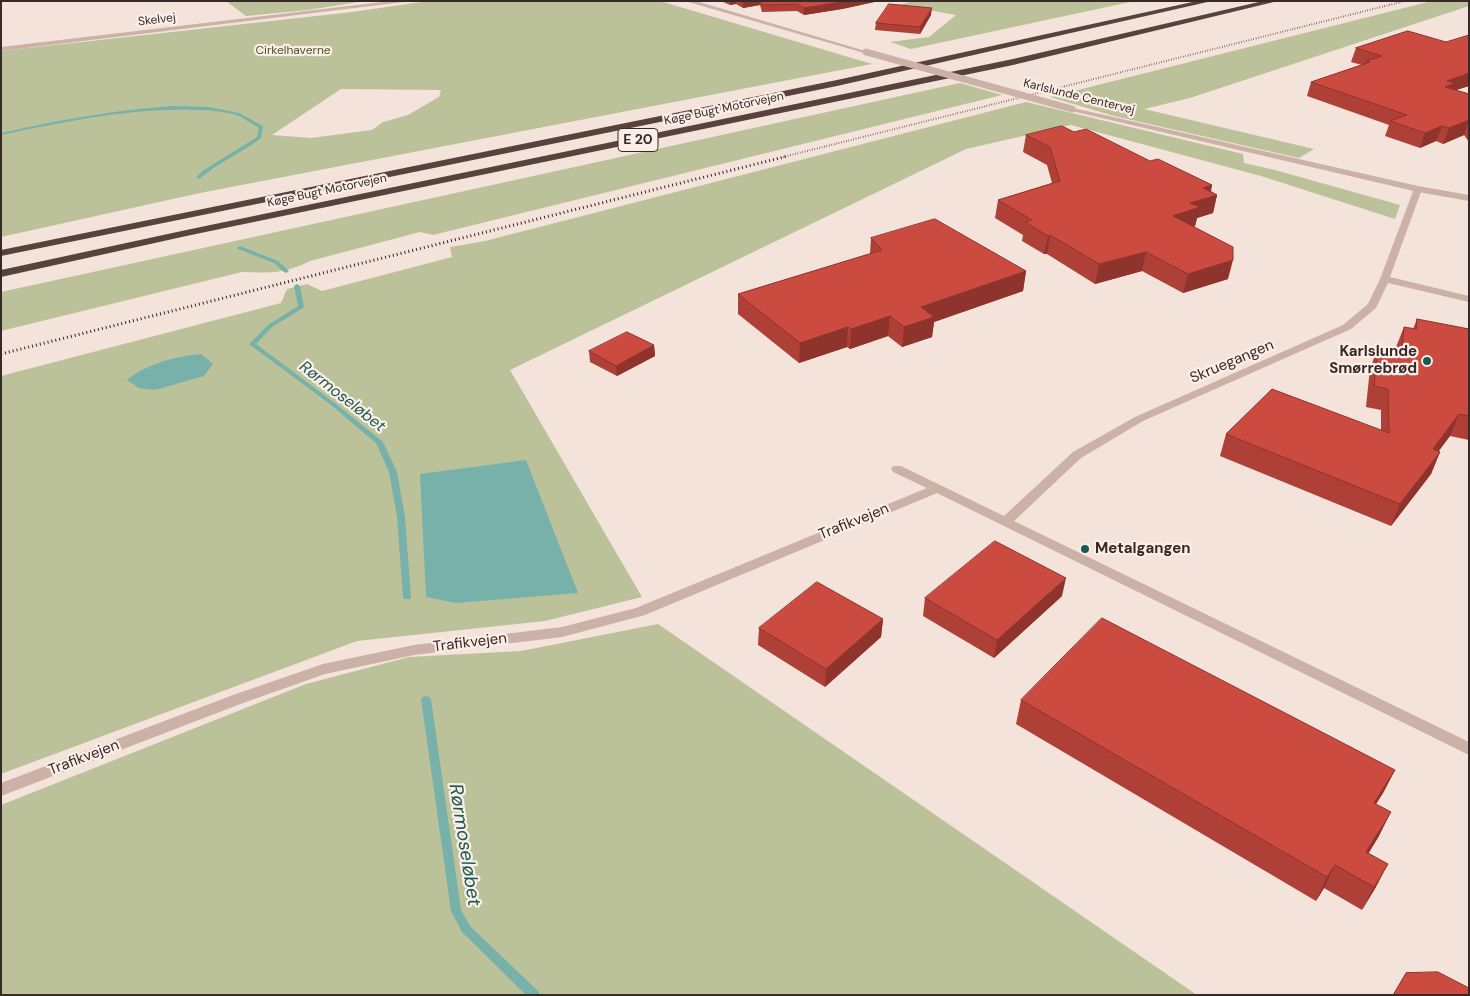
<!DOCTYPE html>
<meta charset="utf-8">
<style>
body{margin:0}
#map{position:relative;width:1470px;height:996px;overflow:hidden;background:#f3e3da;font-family:"DM Sans",sans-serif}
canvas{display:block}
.frame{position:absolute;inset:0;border:2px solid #372927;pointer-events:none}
</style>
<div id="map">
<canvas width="1470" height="996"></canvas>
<div class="frame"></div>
</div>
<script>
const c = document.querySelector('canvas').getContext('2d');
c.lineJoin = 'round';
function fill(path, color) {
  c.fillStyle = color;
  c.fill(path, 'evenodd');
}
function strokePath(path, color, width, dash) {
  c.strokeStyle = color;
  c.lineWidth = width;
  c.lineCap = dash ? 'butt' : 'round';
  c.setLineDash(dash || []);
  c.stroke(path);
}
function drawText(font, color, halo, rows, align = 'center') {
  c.font = font + ' "DM Sans",sans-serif';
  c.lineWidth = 4.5;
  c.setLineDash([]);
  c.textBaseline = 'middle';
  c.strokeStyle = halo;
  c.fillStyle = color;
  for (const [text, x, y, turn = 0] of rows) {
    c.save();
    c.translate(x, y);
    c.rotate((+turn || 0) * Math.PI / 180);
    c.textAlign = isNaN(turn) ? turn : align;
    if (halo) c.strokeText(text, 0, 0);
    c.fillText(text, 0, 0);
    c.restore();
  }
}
fill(new Path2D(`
 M226 1H365L308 10 246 16Z
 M428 1H660L872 64 200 193 1 237V51L352 12ZM341 89 440 90H441L439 97 408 115 383 122 372 130 311 138 272 135Z
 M915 1H1135L911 49 890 42 929 37 956 15 917 8 891 19 879 17 897 5Z
 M1432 1H1469V6L1190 98 1144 109 1314 149 1299 158 1114 116 1050 97Z
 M960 83 1002 95 433 235 420 232 310 261C285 274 269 273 242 272L1 331V292Z
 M1026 102 1243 154 1244 163 1275 170 1400 205 1395 219 1261 176 1071 125 966 149 510 370 642 597 545 621 357 641 1 774V376L281 303 287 289 307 284 322 291 452 257 450 247 485 241Z
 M658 624 1197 995H1V805L306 684 409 657 521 651Z`), '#bbc29a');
fill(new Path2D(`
 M201 354 213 364 204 376 155 390 139 388 127 380C146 364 176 356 201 354Z
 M526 460 578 593 456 603 426 597 420 474Z`), '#78b1aa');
fill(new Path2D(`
 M174 106 209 107 239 113 263 126 261 138 253 144 215 167 199 179 196 177 204 170 257 137 259 128C252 124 245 119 239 116 225 111 208 110 194 110 129 108 64 122 1 135V133C59 120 115 110 174 106Z
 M240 246 278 261 289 271 286 273 284 272 274 263 238 249 237 248Z
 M297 284 300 286 304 307 303 308 272 327 256 344 335 403 383 442 397 472 405 517 411 597 410 599H404L403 597 397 517 389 472 376 443 331 405 249 344 268 325 298 306 294 286Z
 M426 696 429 697 431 699 461 910 470 926 538 991 540 995H526L462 932 451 911 421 699 423 697Z`), '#78b1aa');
fill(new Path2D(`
 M1418 186 1422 189 1390 277 1469 296V302L1388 283 1376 308 1351 329 1143 421 1081 458 1014 521 1469 742V755L937 493 645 615 562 637 414 655 325 674 243 703 1 796V783L233 695 323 664 414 645 562 627 636 608 927 488 893 472 891 469 893 466H901L1004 516 1073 452 1135 417 1343 325 1368 304 1380 279 1414 189Z`), '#cbb1a6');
fill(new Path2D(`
 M391 1H412L1 51V47Z
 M685 1H696L869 52 864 53Z
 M1069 107 1418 186 1469 195V201L1418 192 1072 111H1069Z`), '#cbb1a6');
fill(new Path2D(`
 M1197 1H1212L837 86 1 256V250L837 80Z
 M1263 1H1278L1013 65 191 235 1 277V270L191 229 1013 59Z`), '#58423e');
strokePath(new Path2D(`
 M783 157 1405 1`), '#372927', 2, [0.5, 2]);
strokePath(new Path2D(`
 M1 354 788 156`), '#372927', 3, [1, 3]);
strokePath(new Path2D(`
 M866 52 1072 109`), '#cbb1a6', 7);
fill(new Path2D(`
 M721 1H879L842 9 804 15 797 11 762 12 760 5 743 8 736 4 730 5Z
 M931 15 920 34 875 30 876 23Z
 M1408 31 1469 86 1456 90 1469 94V142L1464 135 1443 144 1436 141 1420 148 1385 136 1389 125 1307 96 1311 82 1362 65 1351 62 1356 48Z
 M1074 132 1212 185 1211 191 1217 195 1213 213 1197 218 1195 226 1193 227 1228 279 1183 293 1142 271 1095 284 1047 254H1044L1022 241 1023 235 995 218 998 200 1052 183 1047 165 1023 152 1026 135Z
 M871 238 1026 271 1023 291 934 322 932 337 902 347 888 336 850 349 847 347 799 363 738 314V294L870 254Z
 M1417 319 1469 329V440L1450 436 1438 451 1440 452 1431 474 1391 526 1220 456 1226 434 1381 430V410L1366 407 1370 368 1378 348 1396 351V347L1404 327 1413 329Z
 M654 345 655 356 617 376 590 362 589 351Z
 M1062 596 994 658 923 616 925 598Z
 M883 619 881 637 825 687 758 645 759 628Z
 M1021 700 1395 770 1383 793 1376 804 1379 836 1368 853 1376 887 1362 910 1324 888 1316 901 1016 724Z`), '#af4037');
fill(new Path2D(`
 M730 1H736V4L730 5Z
 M743 1H760V5L743 8Z
 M847 1H879L842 9 804 15V8Z
 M932 8 931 15 920 34V27Z
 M1469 73V86L1453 91 1440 102 1447 81Z
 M1469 120 1464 135 1443 144 1449 128Z
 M1442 126 1436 141 1420 148 1425 133Z
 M1212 185 1209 197 1217 195 1213 213 1197 218 1195 226 1169 235 1173 216 1190 203 1203 188Z
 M1050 235 1047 254H1044L1048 236Z
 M1146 252 1142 271 1095 284 1099 264Z
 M1233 260 1228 279 1183 293 1188 274Z
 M1026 271 1023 291 934 322 932 337 902 347 904 327 921 307Z
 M890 316 888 336 850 349 851 329Z
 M848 327 847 347 799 363 800 343Z
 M654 345 655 356 617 376 616 366Z
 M1459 414 1450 436 1424 471 1433 449Z
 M1440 452 1431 474 1391 526 1400 504Z
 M1066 578 1062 596 994 658 997 640Z
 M883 619 881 637 825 687 826 669Z
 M1395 770 1383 793 1362 826 1374 803Z
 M1391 812 1379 836 1355 876 1366 852Z
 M1388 864 1376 887 1362 910 1374 887Z
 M1335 865 1324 888 1316 901 1327 877Z`), '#8e342d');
const building = new Path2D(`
 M761 1H847L804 8 797 4 762 5Z
 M889 4 932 8 920 27 876 23Z
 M1408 31 1446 42 1469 35V73L1447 81 1455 83 1445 87 1469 94V120L1449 128 1442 126 1425 133 1390 121 1407 115 1311 82 1370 62 1366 61 1382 56 1356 48Z
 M1062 126 1074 132 1086 129 1150 161 1158 159 1212 185 1203 188 1217 195 1190 203 1200 207 1173 216 1233 247V260L1188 274 1146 252 1099 264 1050 235 1048 236 1025 222 1032 220 998 200 1060 181 1050 147 1026 135Z
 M935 219 1026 271 921 307 934 317 904 327 890 316 851 329 848 327 800 343 738 294 882 250 871 238Z
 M1417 319 1469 329V416L1459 414 1433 449 1440 452 1400 504 1226 434 1272 389 1389 433 1388 389 1374 386 1378 348 1402 352 1404 327 1416 329Z
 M627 332 654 345 616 366 589 351Z
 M995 541 1066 578 997 640 925 598Z
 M817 582 883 619 826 669 759 628Z
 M1102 618 1395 770 1374 803 1391 812 1366 852 1388 864 1374 887 1335 865 1327 877 1021 700Z
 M1438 972 1469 988V995H1393L1406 973Z`);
fill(building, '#cb4b40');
strokePath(building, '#8e342d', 1);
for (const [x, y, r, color] of [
 [1427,361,5,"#1b5a54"],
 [1085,549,5,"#1b5a54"]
]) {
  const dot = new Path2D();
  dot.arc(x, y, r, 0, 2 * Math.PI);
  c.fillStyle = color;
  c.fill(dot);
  strokePath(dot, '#faeee7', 2);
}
drawText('12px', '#372927', '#faeee7', [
 ["Skelvej",157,20,-7],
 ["Karlslunde Centervej",1079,97,14],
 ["Køge Bugt Motorvejen",724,109,-12],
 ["Køge Bugt Motorvejen",327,191,-12]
]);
drawText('12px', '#4d562a', '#faeee7', [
 ["Cirkelhaverne",293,51]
]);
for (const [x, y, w] of [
 [638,140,40]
]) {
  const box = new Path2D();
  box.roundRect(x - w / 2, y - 11.5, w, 23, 4);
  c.fillStyle = '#faeee7';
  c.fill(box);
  strokePath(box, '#372927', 1);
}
drawText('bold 14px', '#372927', null, [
 ["E 20",638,140]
]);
drawText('bold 15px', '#372927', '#faeee7', [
 ["Karlslunde",1417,352],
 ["Smørrebrød",1417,369],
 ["Metalgangen",1095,549,"left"]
], 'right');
drawText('15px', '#372927', '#faeee7', [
 ["Skruegangen",1232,362,-23],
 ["Trafikvejen",854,522,-22],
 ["Trafikvejen",470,643,-7],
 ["Trafikvejen",84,758,-21]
]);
drawText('italic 16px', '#1b5a54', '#faeee7', [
 ["Rørmoseløbet",342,397,38]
]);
drawText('italic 19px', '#1b5a54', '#faeee7', [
 ["Rørmoseløbet",464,845,81]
]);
</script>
